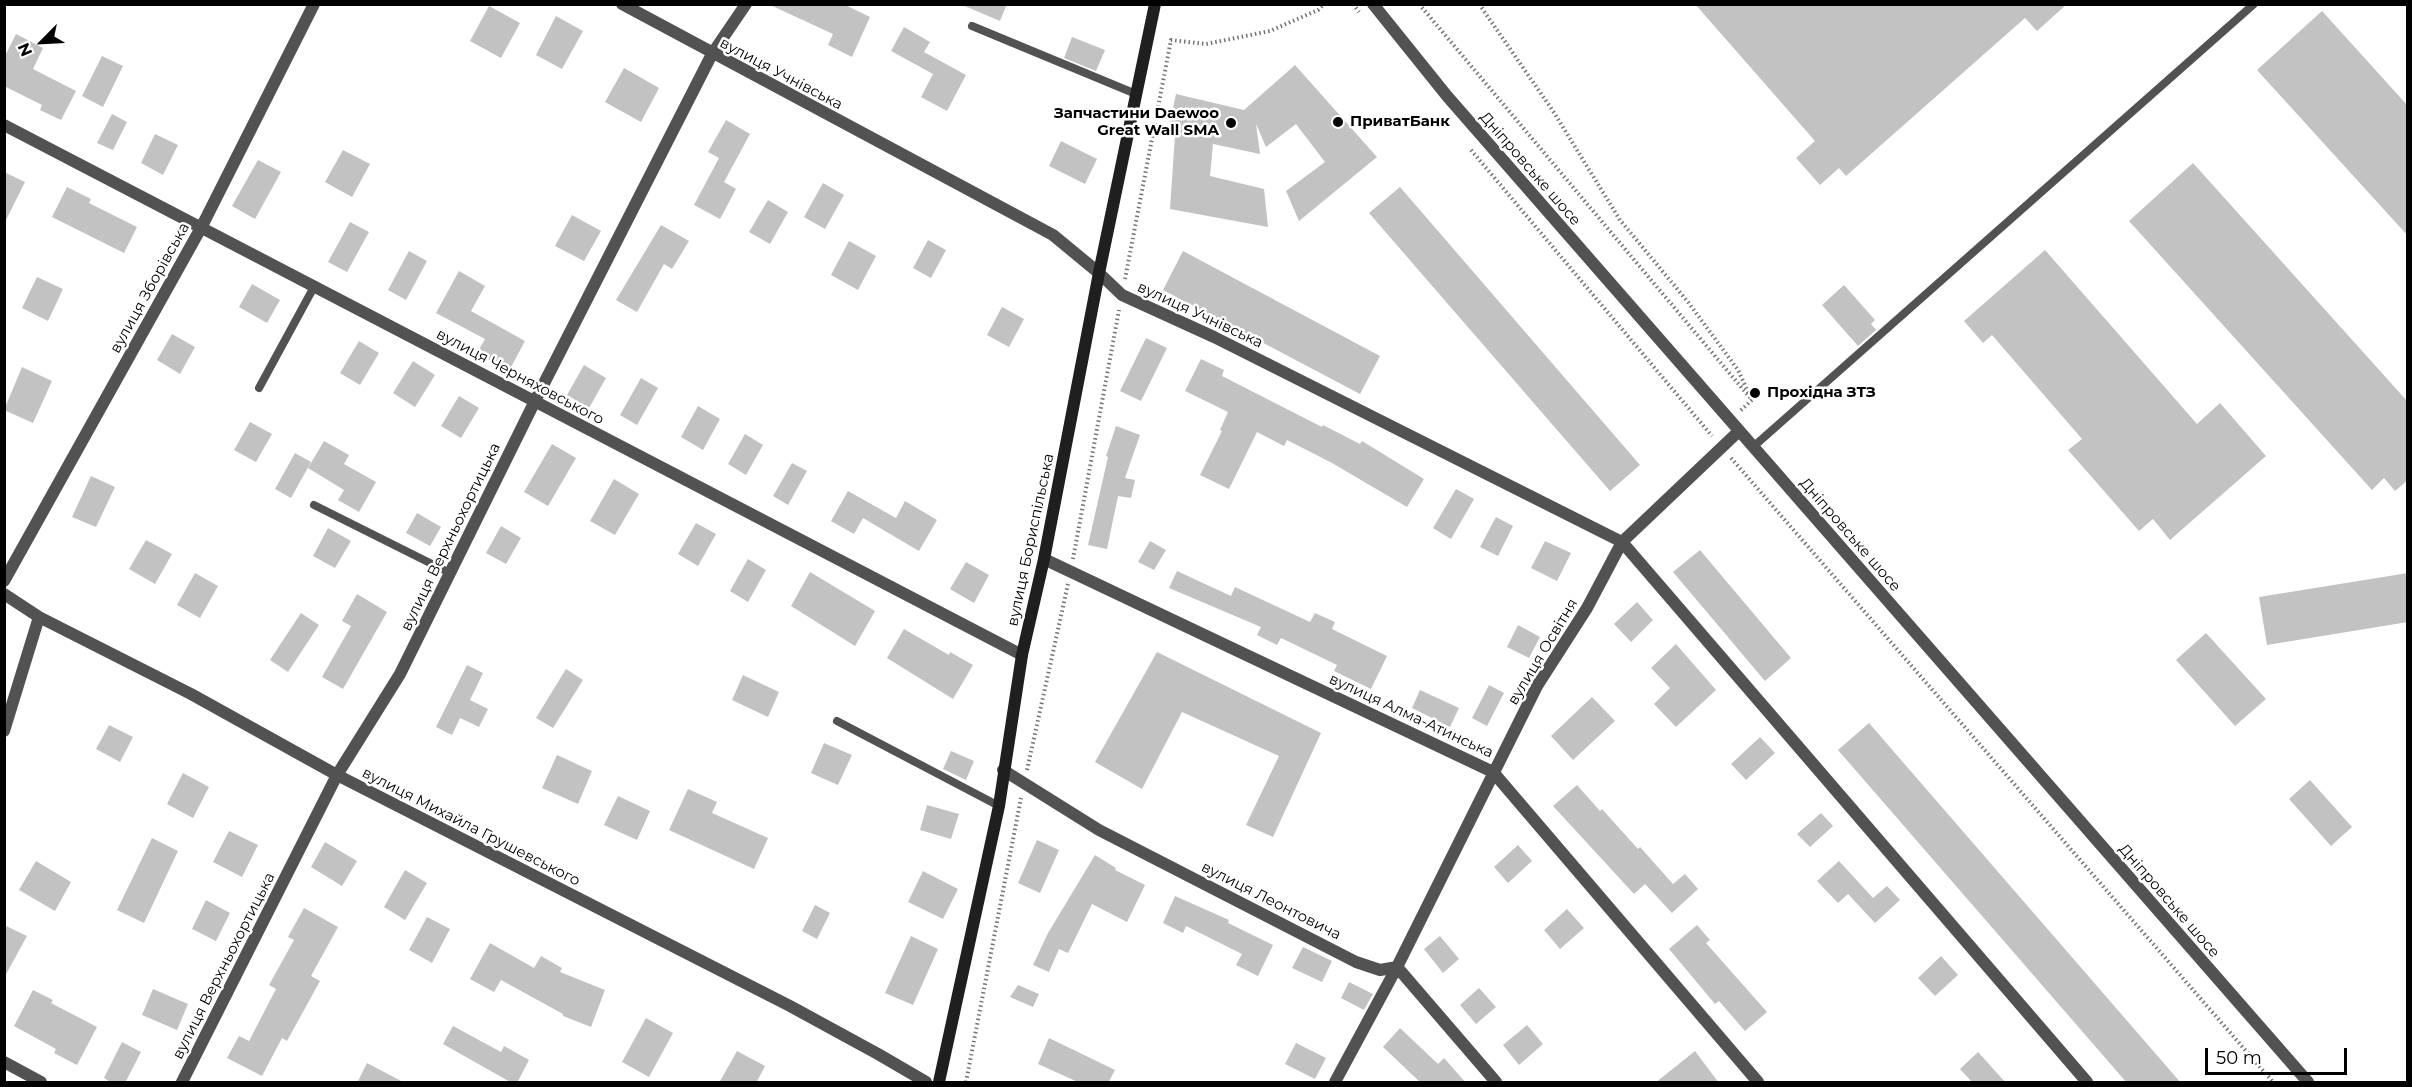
<!DOCTYPE html>
<meta charset="utf-8">
<style>
body{margin:0}
#map{position:relative;width:2412px;height:1087px;overflow:hidden;background:#fff;font-family:Montserrat,sans-serif}
canvas{display:block}
.frame{position:absolute;inset:0;border:6px solid #000;pointer-events:none}
.north{position:absolute;left:12px;top:12px;width:60px;height:60px;-webkit-text-stroke:4px #fff;paint-order:stroke;rotate:246deg;font-size:16px;font-weight:700;line-height:24px;text-align:center;color:#000}
.north::after{content:'';display:block;margin:auto;width:21px;height:27px;background:#000;clip-path:polygon(50% 0,100% 100%,50% 72%,0 100%)}
.scale{position:absolute;left:2205px;top:1048px;width:142px;height:27px;box-sizing:border-box;border:3px solid #000;border-top:0;padding-left:8px;font-size:18px;line-height:21px;white-space:nowrap;color:#000;-webkit-text-stroke:4px #fff;paint-order:stroke}
</style>
<div id="map">
<canvas width="2412" height="1087"></canvas>
<div class="frame"></div>
<div class="north">N</div>
<div class="scale">50 m</div>
</div>
<script>
const c = document.querySelector('canvas').getContext('2d');
c.lineJoin = 'round';
function fill(path, color) {
  c.fillStyle = color;
  c.fill(path, 'evenodd');
}
function strokePath(path, color, width, dash) {
  c.strokeStyle = color;
  c.lineWidth = width;
  c.lineCap = dash ? 'butt' : 'round';
  c.setLineDash(dash || []);
  c.stroke(path);
}
function drawText(font, color, halo, rows, align = 'center') {
  c.font = font + ' Montserrat,sans-serif';
  c.lineWidth = 5;
  c.setLineDash([]);
  c.textBaseline = 'middle';
  c.strokeStyle = halo;
  c.fillStyle = color;
  for (const [text, x, y, turn = 0] of rows) {
    c.save();
    c.translate(x, y);
    c.rotate((+turn || 0) * Math.PI / 180);
    c.textAlign = isNaN(turn) ? turn : align;
    if (halo) c.strokeText(text, 0, 0);
    c.fillText(text, 0, 0);
    c.restore();
  }
}
fill(new Path2D(`
 M768 4H843L870 17 852 57 828 45 833 34Z
 M960 4H1007L1000 21Z
 M1695 4H2067L2037 31 2025 18 1846 176 1839 168 1820 185 1796 158 1815 141Z
 M489 6 520 23 501 58 470 41Z
 M2322 11 2408 106V236L2257 70Z
 M556 16 583 31 562 69 536 55Z
 M904 27 930 42 924 52 966 75 947 111 921 97 933 74 891 51Z
 M16 34 43 48 33 69 76 91 61 120 40 110 42 105 4 86V58Z
 M1072 37 1105 50 1096 71 1064 58Z
 M102 56 123 66 103 107 82 96Z
 M1295 65 1377 157 1299 221 1286 191 1325 162 1296 124 1266 147 1256 124 1260 154 1213 144 1210 176 1264 189 1268 227 1170 209 1175 135 1168 131 1176 94 1244 110Z
 M624 68 659 88 641 122 605 102Z
 M112 114 127 122 113 150 97 143Z
 M726 120 750 134 724 182 736 189 720 219 694 205 719 158 708 152Z
 M155 134 178 145 163 175 141 163Z
 M1061 141 1097 159 1085 184 1049 166Z
 M343 150 370 164 352 197 325 182Z
 M258 160 281 172 255 219 232 206Z
 M2193 163 2408 402V480L2395 491 2384 478 2372 490 2129 221Z
 M4 172 25 182 4 224Z
 M823 183 844 195 825 229 804 217Z
 M67 187 91 199 89 203 137 227 124 253 52 217Z
 M1400 187 1640 465 1610 491 1369 213Z
 M768 200 788 212 770 244 749 232Z
 M572 215 601 231 584 261 555 246Z
 M350 222 369 232 347 272 328 262Z
 M661 225 689 241 672 269 664 264 637 312 616 300Z
 M928 240 946 250 931 278 913 268Z
 M849 241 876 256 858 290 831 275Z
 M2045 250 2197 424 2220 403 2266 456 2170 540 2153 519 2139 531 2068 450 2082 439 1992 335 1983 343 1964 321Z
 M409 251 427 261 406 300 388 290Z
 M1183 251 1380 356 1360 394 1163 290Z
 M459 271 485 286 471 311 525 341 509 371 477 353 485 339 436 313Z
 M37 277 63 289 48 321 22 308Z
 M252 284 280 300 267 323 239 307Z
 M1844 285 1875 320 1871 324 1876 330 1858 346 1822 305Z
 M1002 307 1024 319 1009 347 987 335Z
 M172 334 195 347 180 374 157 360Z
 M1146 338 1167 348 1141 401 1120 391Z
 M359 341 379 353 360 385 340 373Z
 M1201 359 1224 370 1222 376 1322 427 1323 425 1360 444 1362 441 1424 479 1407 507 1332 463 1287 440 1284 446 1257 432 1229 489 1200 475 1222 431 1220 430 1228 412 1185 391Z
 M413 361 435 375 415 407 393 393Z
 M584 365 606 378 589 408 567 395Z
 M22 367 52 381 33 423 4 410Z
 M641 378 658 388 637 425 620 415Z
 M459 396 479 408 461 438 441 426Z
 M698 406 720 419 703 450 681 437Z
 M250 422 272 434 256 462 234 450Z
 M1116 426 1140 435 1125 478 1135 480 1131 498 1118 496 1107 549 1088 545 1108 457 1106 456Z
 M745 434 763 445 746 475 728 464Z
 M324 441 349 455 344 464 376 482 359 512 338 500 344 490 308 468Z
 M552 444 576 458 548 506 524 492Z
 M295 453 311 462 291 498 275 489Z
 M792 463 807 471 788 505 773 496Z
 M91 476 115 487 96 527 72 517Z
 M614 479 639 494 615 535 590 521Z
 M1456 489 1474 499 1451 539 1433 528Z
 M848 491 896 518 905 501 937 520 919 551 863 518 854 534 831 521Z
 M417 513 441 527 430 546 406 533Z
 M1496 517 1513 526 1498 556 1480 547Z
 M696 523 716 534 698 566 678 554Z
 M501 526 521 538 506 564 486 553Z
 M328 528 351 541 335 568 313 556Z
 M146 540 172 554 155 584 129 569Z
 M1150 541 1166 550 1154 570 1138 562Z
 M1545 541 1571 553 1557 581 1531 568Z
 M1700 550 1791 658 1765 681 1673 572Z
 M748 559 766 570 748 602 730 591Z
 M966 562 989 575 974 603 950 589Z
 M1177 571 1231 596 1235 587 1310 622 1315 613 1335 622 1332 629 1387 656 1371 689 1334 671 1337 665 1281 638 1277 645 1257 635 1261 627 1169 588Z
 M810 572 875 611 855 646 791 606Z
 M195 573 218 586 200 618 177 605Z
 M2408 573V622L2267 645 2259 597Z
 M357 594 387 612 343 689 322 677 351 626 342 621Z
 M1637 602 1653 620 1631 642 1614 624Z
 M301 613 319 625 288 672 270 660Z
 M1518 625 1540 637 1529 658 1507 647Z
 M904 629 949 655 950 652 973 665 953 699 887 658Z
 M2206 633 2266 699 2235 726 2176 660Z
 M1676 644 1716 690 1676 727 1654 704 1670 688 1651 668Z
 M1157 652 1321 733 1273 837 1246 825 1279 756 1182 712 1142 789 1095 762Z
 M467 665 483 673 470 700 488 709 479 727 460 718 452 735 436 727Z
 M566 669 583 680 553 728 536 718Z
 M743 675 779 692 768 717 732 700Z
 M1489 685 1504 693 1487 726 1472 718Z
 M1420 690 1459 708 1450 727 1412 708Z
 M1592 697 1615 721 1573 760 1551 736Z
 M1869 723 2181 1083H2127L1838 750Z
 M109 725 133 737 120 762 96 749Z
 M1760 737 1775 753 1746 780 1731 764Z
 M824 743 852 755 838 785 811 773Z
 M951 751 974 761 966 780 943 769Z
 M557 755 592 771 578 804 542 788Z
 M183 773 209 787 193 818 167 804Z
 M2310 780 2352 827 2331 846 2289 799Z
 M1577 785 1600 811 1602 809 1638 849 1640 847 1673 884 1685 874 1698 889 1672 913 1645 884 1634 894 1553 806Z
 M688 789 717 802 712 813 768 838 754 869 669 830Z
 M618 796 650 811 637 840 604 825Z
 M927 805 959 814 951 839 920 830Z
 M1821 813 1833 826 1810 847 1797 834Z
 M229 831 258 845 242 877 213 862Z
 M152 838 178 851 144 923 117 910Z
 M1037 840 1059 850 1040 893 1018 883Z
 M325 842 357 861 342 886 311 867Z
 M1518 845 1532 861 1508 883 1494 867Z
 M1095 855 1116 868 1115 870 1145 885 1127 922 1092 904 1068 953 1059 949 1049 972 1033 965 1048 933Z
 M36 861 71 882 55 911 19 890Z
 M1839 861 1873 898 1887 886 1900 900 1875 923 1848 894 1838 903 1817 881Z
 M405 870 427 883 405 920 384 907Z
 M923 871 958 889 943 919 908 902Z
 M1175 896 1229 920 1228 923 1273 945 1258 976 1236 965 1242 954 1186 926 1183 933 1163 923Z
 M206 900 230 913 216 941 192 929Z
 M815 905 830 913 817 939 802 931Z
 M304 908 338 927 311 976 320 981 287 1041 282 1038 262 1076 227 1058 239 1036 249 1041 276 989 269 985 294 940 288 937Z
 M1567 909 1584 928 1560 949 1544 930Z
 M427 917 450 929 432 963 409 950Z
 M4 925 27 936 4 978Z
 M1697 925 1710 940 1706 943 1767 1012 1745 1031 1719 1001 1715 1004 1669 949Z
 M911 936 938 949 913 1005 885 993Z
 M1440 936 1459 959 1443 973 1424 949Z
 M490 943 534 968 541 956 562 968 560 972 605 990 591 1027 563 1016V1014L501 980 494 992 470 979Z
 M1303 947 1332 961 1322 982 1292 968Z
 M1941 956 1958 975 1935 996 1918 978Z
 M1349 982 1373 994 1364 1010 1341 998Z
 M1018 985 1039 994 1033 1007 1010 997Z
 M1479 988 1496 1007 1476 1024 1460 1005Z
 M153 989 188 1004 177 1030 142 1015Z
 M33 990 53 1000 51 1003 97 1027 77 1065 54 1053 56 1049 14 1026Z
 M646 1018 673 1033 649 1077 622 1062Z
 M1527 1025 1543 1044 1519 1065 1503 1045Z
 M453 1026 501 1052 504 1046 529 1060 517 1083H512L443 1044Z
 M1400 1028 1438 1064 1444 1058 1466 1083H1421L1383 1047Z
 M1049 1038 1115 1070 1108 1083H1080L1038 1064Z
 M122 1042 141 1052 125 1083H112L104 1078Z
 M1296 1043 1326 1058 1315 1079 1285 1064Z
 M737 1051 765 1066 756 1083H719Z
 M1695 1051 1719 1083H1655Z
 M1978 1052 2006 1083H1973L1960 1069Z
 M367 1063 405 1083H357Z`), '#c2c2c2');
strokePath(new Path2D(`
 M1353 4 1359 12
 M1419 4 1752 400 1740 411
 M1479 4 1553 111 1620 220 1688 302 1738 370 1749 394
 M1471 150 1712 436
 M1125 279 1171 40 1206 44 1270 31 1318 10 1324 4
 M1731 458 2273 1082
 M1073 559 1119 310
 M1027 770 1068 584
 M966 1082 1021 798`), '#747474', 4, [1.5, 3]);
strokePath(new Path2D(`
 M972 26 1136 94
 M259 388 315 285
 M1753 447 2254 4
 M314 505 450 573
 M837 721 999 806`), '#525252', 8);
strokePath(new Path2D(`
 M622 4 1053 235 1099 273 1122 295 1214 337 1622 542 2087 1082
 M4 125 1022 655
 M1044 559 1493 772 1758 1082
 M4 581 202 226 314 4
 M4 594 39 617 191 694 337 775 790 1006 878 1054 926 1082
 M4 731 39 617
 M1003 770 1099 830 1356 962 1380 970 1397 967 1496 1082
 M4 1062 41 1082
 M182 1082 337 775 400 674 535 401 712 54 746 4
 M1335 1082 1397 967 1537 686 1587 608 1622 542 1739 431`), '#525252', 12);
strokePath(new Path2D(`
 M1373 4 1447 96 2308 1082`), '#525252', 12);
strokePath(new Path2D(`
 M939 1082 999 806 1022 655 1044 559 1099 273 1155 4`), '#1f1f1f', 12);
for (const [x, y, r, color] of [
 [1338,122,6,"#000"],
 [1231,123,6,"#000"],
 [1755,393,6,"#000"]
]) {
  const dot = new Path2D();
  dot.arc(x, y, r, 0, 2 * Math.PI);
  c.fillStyle = color;
  c.fill(dot);
  strokePath(dot, '#fff', 2);
}
drawText('15px', '#000', '#fff', [
 ["вулиця Учнівська",781,74,28],
 ["Дніпровське шосе",1530,169,49],
 ["вулиця Зборівська",150,288,-61],
 ["вулиця Учнівська",1200,315,25],
 ["вулиця Черняховського",520,377,28],
 ["Дніпровське шосе",1850,535,49],
 ["вулиця Верхньохортицька",451,537,-64],
 ["вулиця Бориспільська",1031,540,-78],
 ["вулиця Освітня",1543,652,-59],
 ["вулиця Алма-Атинська",1411,716,25],
 ["вулиця Михайла Грушевського",471,827,27],
 ["вулиця Леонтовича",1271,901,27],
 ["Дніпровське шосе",2169,901,49],
 ["вулиця Верхньохортицька",224,966,-63]
]);
drawText('bold 15px', '#000', '#fff', [
 ["Запчастини Daewoo",1219,114,"right"],
 ["Great Wall SMA",1219,131,"right"],
 ["ПриватБанк",1350,122],
 ["Прохідна ЗТЗ",1767,393]
], 'left');
</script>
